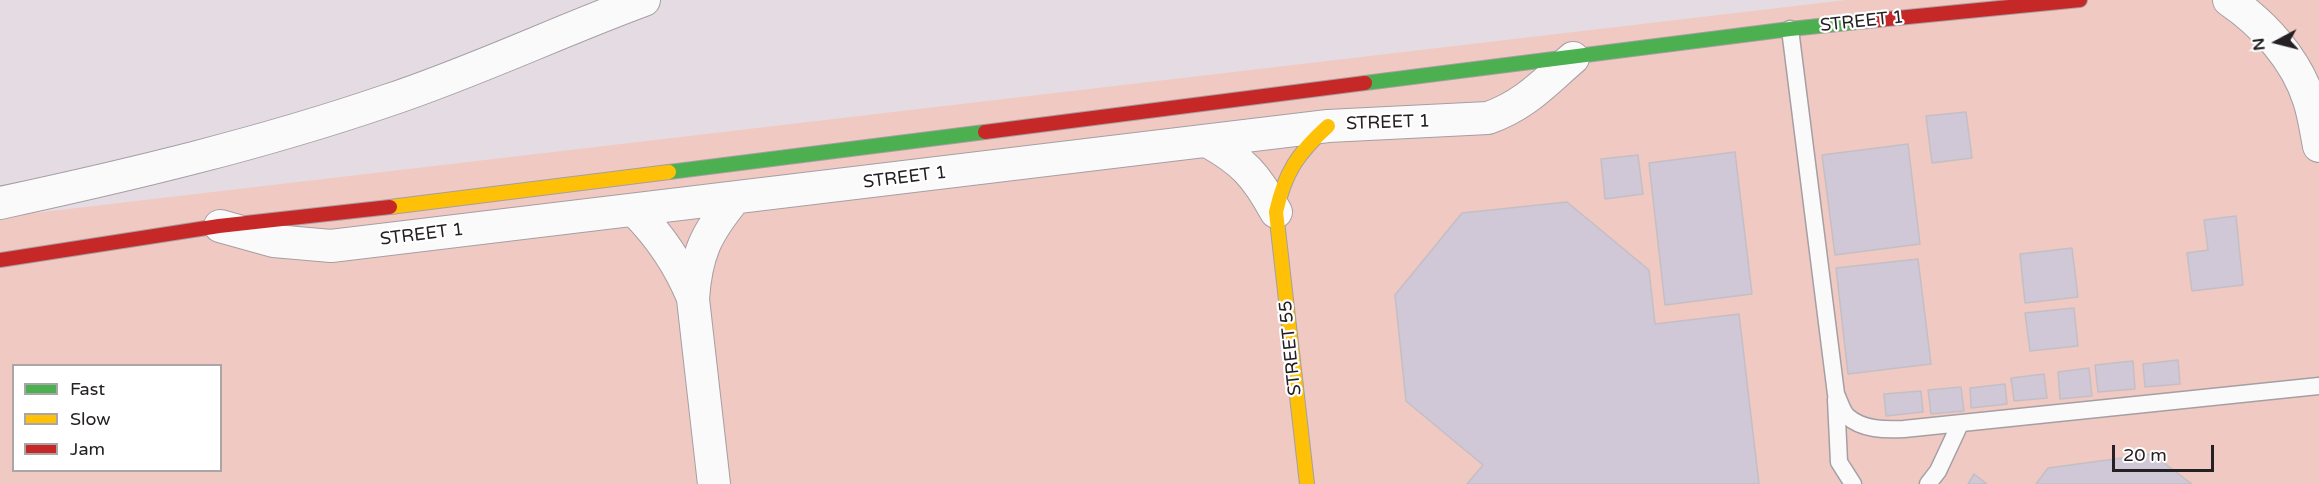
<!DOCTYPE html>
<style>
body{margin:0}
#map{position:relative;width:2319px;height:484px;overflow:hidden;background:#e4dce2;font-family:"Varela Round",sans-serif}
canvas{display:block}
.legend{position:absolute;left:12px;top:364px;width:210px;height:108px;box-sizing:border-box;background:#fff;border:2px solid #a8a6a7;margin:0;padding:8px 10px;list-style:none;font-size:18px;color:#252023}
.legend li{display:flex;align-items:center;gap:12px;height:30px}
.legend b{width:30px;border:2px solid #a8a6a7}
.north{position:absolute;left:2247px;top:12px;width:60px;height:60px;-webkit-text-stroke:4px #fff;paint-order:stroke;rotate:263deg;font-size:16px;font-weight:700;line-height:24px;text-align:center;color:#252023}
.north::after{content:'';display:block;margin:auto;width:21px;height:27px;background:#252023;clip-path:polygon(50% 0,100% 100%,50% 72%,0 100%)}
.scale{position:absolute;left:2112px;top:445px;width:102px;height:27px;box-sizing:border-box;border:3px solid #252023;border-top:0;padding-left:8px;font-size:18px;line-height:21px;white-space:nowrap;color:#252023;-webkit-text-stroke:4px #fff;paint-order:stroke}
</style>
<div id="map">
<canvas width="2319" height="484"></canvas>
<ul class="legend">
<li><b style="height:8px;background:#4caf50"></b>Fast</li>
<li><b style="height:8px;background:#ffc107"></b>Slow</li>
<li><b style="height:8px;background:#c62828"></b>Jam</li>
</ul>
<div class="north">N</div>
<div class="scale">20 m</div>
</div>
<script>
const c = document.querySelector('canvas').getContext('2d');
c.lineJoin = 'round';
function fill(path, color) {
  c.fillStyle = color;
  c.fill(path, 'evenodd');
}
function strokePath(path, color, width, dash) {
  c.strokeStyle = color;
  c.lineWidth = width;
  c.lineCap = dash ? 'butt' : 'round';
  c.setLineDash(dash || []);
  c.stroke(path);
}
function drawText(font, color, halo, rows, align = 'center') {
  c.font = font + ' "Varela Round",sans-serif';
  c.lineWidth = 4.5;
  c.setLineDash([]);
  c.textBaseline = 'middle';
  c.strokeStyle = halo;
  c.fillStyle = color;
  for (const [text, x, y, turn = 0] of rows) {
    c.save();
    c.translate(x, y);
    c.rotate((+turn || 0) * Math.PI / 180);
    c.textAlign = isNaN(turn) ? turn : align;
    if (halo) c.strokeText(text, 0, 0);
    c.fillText(text, 0, 0);
    c.restore();
  }
}
fill(new Path2D(`
 M1846 0H2319V484H0V217ZM14 366H220V470H14Z`), '#f0c9c2');
const building = new Path2D(`
 M1966 112 1972 158 1932 163 1926 116Z
 M1908 144 1920 244 1835 255 1822 155Z
 M1735 152 1752 294 1665 305 1649 163Z
 M1638 155 1643 194 1605 199 1601 159Z
 M1567 202 1649 270 1655 324 1739 314 1759 484H1467L1483 465 1406 401 1395 295 1462 213Z
 M2236 216 2243 285 2192 291 2187 253 2208 250 2204 220Z
 M2072 248 2078 297 2025 303 2020 254Z
 M1918 259 1931 364 1848 374 1836 268Z
 M2074 308 2078 346 2030 351 2025 313Z
 M2178 360 2180 384 2145 387 2143 364Z
 M2133 361 2135 389 2098 392 2095 365Z
 M2089 368 2092 396 2060 399 2058 372Z
 M2044 374 2047 398 2014 401 2011 378Z
 M2005 384 2007 404 1971 408 1970 388Z
 M1961 387 1964 411 1931 414 1928 390Z
 M1921 391 1923 412 1886 416 1884 394Z
 M2152 454 2192 484H2036L2048 468Z
 M1974 474 1987 484H1968Z`);
fill(building, '#d0c7d7');
strokePath(building, '#c4bfc4', 1.5);
const lane = new Path2D(`
 M1790 29 1836 394C1839 400 1842 411 1847 416 1862 430 1886 430 1904 429L2319 386
 M1836 399 1839 462 1853 484
 M1928 484 1938 471 1960 424`);
const street = new Path2D(`
 M2229 0C2264 24 2296 59 2309 100 2314 115 2316 131 2319 146
 M1207 141C1243 161 1256 175 1276 212
 M0 203C130 175 260 144 386 101 474 72 557 32 644 0
 M635 211C661 237 679 264 693 298
 M220 226 274 241 331 246 1328 126 1488 118C1525 105 1544 83 1573 58
 M714 484 693 299C696 254 706 233 735 198`);
const fast = new Path2D(`
 M1365 83 1790 29 1877 20
 M669 172 985 132`);
const slow = new Path2D(`
 M390 207 669 172
 M1307 484 1276 212C1285 172 1298 153 1328 126`);
const jam = new Path2D(`
 M1877 20 2080 0
 M985 132 1365 83
 M0 260 219 226 390 207`);
strokePath(lane, '#a59fa3', 19);
strokePath(street, '#a59fa3', 34);
strokePath(fast, '#a59fa3', 16);
strokePath(slow, '#a59fa3', 16);
strokePath(jam, '#a59fa3', 16);
strokePath(lane, '#fbfafb', 16);
strokePath(street, '#fbfafb', 32);
strokePath(fast, '#4caf50', 14);
strokePath(slow, '#ffc107', 14);
strokePath(jam, '#c62828', 14);
drawText('18px', '#252023', '#fff', [
 ["STREET 1",1862,22,-6],
 ["STREET 1",1388,123,-2],
 ["STREET 1",905,178,-7],
 ["STREET 1",422,235,-7],
 ["STREET 55",1291,348,-96]
]);
</script>
